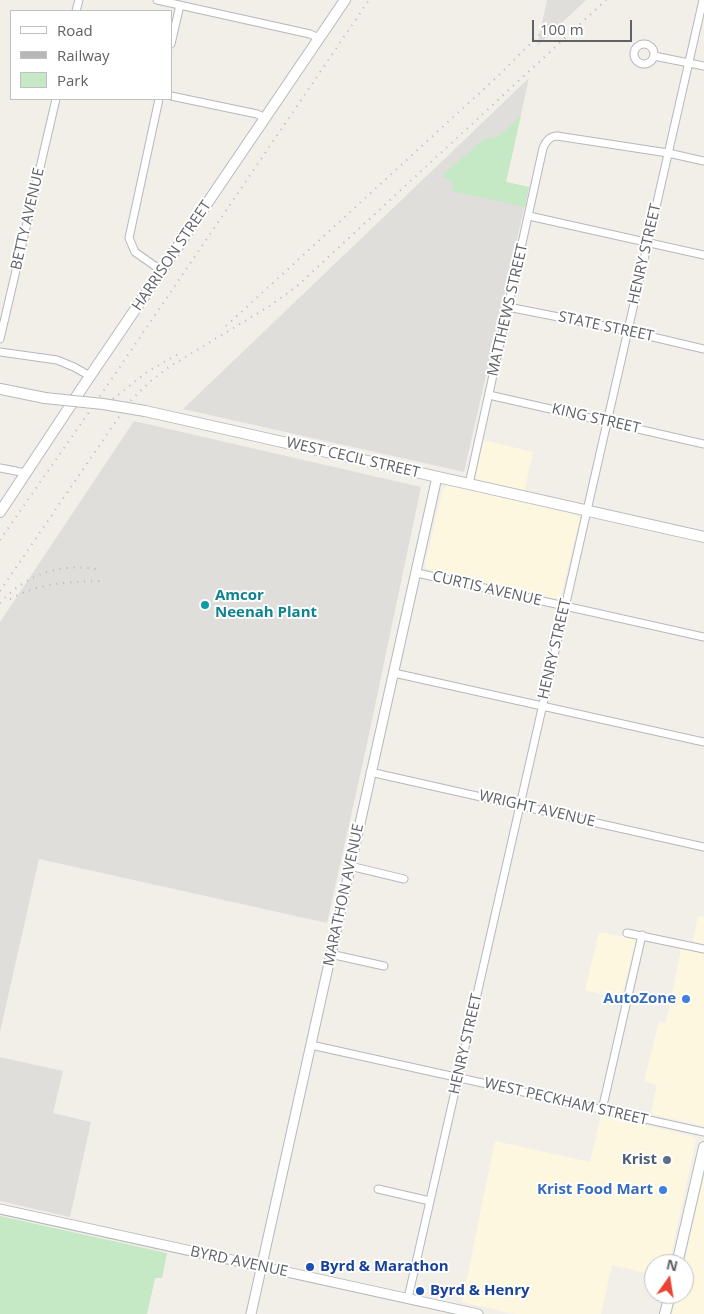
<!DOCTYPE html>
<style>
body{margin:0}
#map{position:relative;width:704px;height:1314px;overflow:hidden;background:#f1efe8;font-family:"Open Sans",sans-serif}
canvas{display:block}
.legend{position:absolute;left:10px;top:10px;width:162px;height:90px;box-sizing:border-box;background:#fff;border:1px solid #bfc1c3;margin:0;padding:6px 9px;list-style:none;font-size:15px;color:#5f6368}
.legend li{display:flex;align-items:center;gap:10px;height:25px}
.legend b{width:25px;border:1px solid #bfc1c3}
.north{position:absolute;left:644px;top:1254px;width:50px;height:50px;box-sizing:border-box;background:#fff;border:1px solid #bfc1c3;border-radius:50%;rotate:13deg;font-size:14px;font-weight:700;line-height:20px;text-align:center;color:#5f6368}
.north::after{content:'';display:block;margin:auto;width:18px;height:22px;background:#ea4335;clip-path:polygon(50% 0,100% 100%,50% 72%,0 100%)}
.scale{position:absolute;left:532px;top:20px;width:100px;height:22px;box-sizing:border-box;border:2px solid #5f6368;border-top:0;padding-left:6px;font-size:15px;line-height:18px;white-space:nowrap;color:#5f6368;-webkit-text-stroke:4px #fff;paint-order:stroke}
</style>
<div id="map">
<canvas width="704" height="1314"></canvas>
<ul class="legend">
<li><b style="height:6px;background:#fff"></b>Road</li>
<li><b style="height:6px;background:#b6b7b8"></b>Railway</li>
<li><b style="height:14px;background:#c5e8c5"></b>Park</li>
</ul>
<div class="north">N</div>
<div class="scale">100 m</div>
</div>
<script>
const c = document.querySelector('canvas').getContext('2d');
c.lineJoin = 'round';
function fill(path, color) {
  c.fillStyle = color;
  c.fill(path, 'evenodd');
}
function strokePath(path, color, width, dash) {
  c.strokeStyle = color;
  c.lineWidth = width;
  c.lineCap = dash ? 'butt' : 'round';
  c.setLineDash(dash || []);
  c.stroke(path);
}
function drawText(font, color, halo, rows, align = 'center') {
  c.font = font + ' "Open Sans",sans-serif';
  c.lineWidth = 4;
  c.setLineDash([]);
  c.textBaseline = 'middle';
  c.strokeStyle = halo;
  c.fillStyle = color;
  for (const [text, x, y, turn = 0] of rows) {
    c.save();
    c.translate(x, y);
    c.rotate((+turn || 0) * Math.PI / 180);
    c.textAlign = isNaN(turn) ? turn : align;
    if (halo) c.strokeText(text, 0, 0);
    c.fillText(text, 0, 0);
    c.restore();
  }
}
fill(new Path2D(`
 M483 440 533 452 522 502 576 515 580 519 560 598 556 599 433 571 426 568 425 565 443 488 447 485 472 490Z
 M698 916 704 917V944L693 941Z
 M599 932 636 939 621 999 585 990Z
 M681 949 704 954V1126L651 1114 657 1085 644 1081 659 1021 666 1023Z
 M601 1115 692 1136 696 1140 669 1264H654V1275L612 1265 601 1314H515L462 1302 495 1141 590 1162Z
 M704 1175V1314H672L677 1294H684V1264Z`), '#fef7e0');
fill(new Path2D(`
 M547 0H586L537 46Z
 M529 78 506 182 529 187 464 472 183 409Z
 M134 421 421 487 365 753 327 923 39 859 0 1032V622Z
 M0 1057 63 1071 53 1113 91 1122 70 1217 0 1201Z`), '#e0deda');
fill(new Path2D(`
 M521 115 506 182 529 187 525 207 452 191 453 182 442 176 446 172 483 140 494 138 505 131Z
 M0 1216 167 1253 162 1278H155L147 1314H0Z`), '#c5e8c5');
const minor = new Path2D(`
 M157 0 310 34 319 38
 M76 11 79 0
 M171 44 180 5
 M634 54a10 10 0 1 1 20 0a10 10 0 1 1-20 0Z
 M654 56 704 66
 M171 96 257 114 265 118
 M159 99 129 238 135 252 162 271
 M529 216 704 255
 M508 307 619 329 704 349
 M0 339 56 99
 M0 352 57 360 74 367 90 376
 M489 395 704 444
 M0 468 26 473
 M469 484 543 148C546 141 550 136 557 136L668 153 704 161
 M417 573 704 637
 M394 673 704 742
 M370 772 704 847
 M350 866 404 879
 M627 933 704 949
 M330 954 384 966
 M311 1045 704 1132
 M602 1110 642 935
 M378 1189 430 1201
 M408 1298 703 0`);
const tertiary = new Path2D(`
 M0 1209 478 1314
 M251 1314 437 477`);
const secondary = new Path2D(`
 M0 389 45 398
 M145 411 704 537
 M0 512 86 382 345 0
 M677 1264 704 1147
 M665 1314 670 1294`);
strokePath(minor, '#b5b8bc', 9);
strokePath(tertiary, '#b5b8bc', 11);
strokePath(secondary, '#b6babf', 12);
strokePath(minor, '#fff', 7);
strokePath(tertiary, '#fff', 9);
strokePath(secondary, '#fff', 10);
strokePath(new Path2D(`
 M226 326 498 76 553 21
 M113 399 147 372 178 354
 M0 540 96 402 369 0
 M0 591 114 424 132 399 151 381 169 367 268 307 296 287 606 0
 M10 599C39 583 67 582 100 581
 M0 603C25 575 59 563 96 569`), '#b6b7b8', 2, [1, 6]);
const secondaryBridge = new Path2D(`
 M45 398 103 404 145 411`);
strokePath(secondaryBridge, '#b6babf', 12, []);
strokePath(secondaryBridge, '#fff', 10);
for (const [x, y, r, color] of [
 [205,605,5,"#0f9aa8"],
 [686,999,5,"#3f7fe0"],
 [667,1160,5,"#5c6f8a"],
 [663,1190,5,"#3f7fe0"],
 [310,1267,5,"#1a4fb4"],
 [420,1291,5,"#1a4fb4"]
]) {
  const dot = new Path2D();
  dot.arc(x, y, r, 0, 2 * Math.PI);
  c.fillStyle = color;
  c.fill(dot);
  strokePath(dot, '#fff', 2);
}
drawText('15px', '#5f6368', '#fff', [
 ["BETTY AVENUE",28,219,-77],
 ["HENRY STREET",645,254,-77],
 ["HARRISON STREET",172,256,-56],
 ["MATTHEWS STREET",508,310,-77],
 ["STATE STREET",606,327,12],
 ["KING STREET",596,419,13],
 ["WEST CECIL STREET",353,458,13],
 ["CURTIS AVENUE",487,589,13],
 ["HENRY STREET",555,649,-77],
 ["WRIGHT AVENUE",537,809,13],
 ["MARATHON AVENUE",344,895,-78],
 ["HENRY STREET",466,1044,-77],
 ["WEST PECKHAM STREET",566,1102,13],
 ["BYRD AVENUE",239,1262,12]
]);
drawText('bold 15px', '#0d838f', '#fff', [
 ["Amcor",215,596],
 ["Neenah Plant",215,613]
], 'left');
drawText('bold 15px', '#366cbe', '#fff', [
 ["AutoZone",676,999],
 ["Krist Food Mart",653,1190]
], 'right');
drawText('bold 15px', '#4e5e75', '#fff', [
 ["Krist",657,1160]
], 'right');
drawText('bold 15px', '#164399', '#fff', [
 ["Byrd & Marathon",320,1267],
 ["Byrd & Henry",430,1291]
], 'left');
</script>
